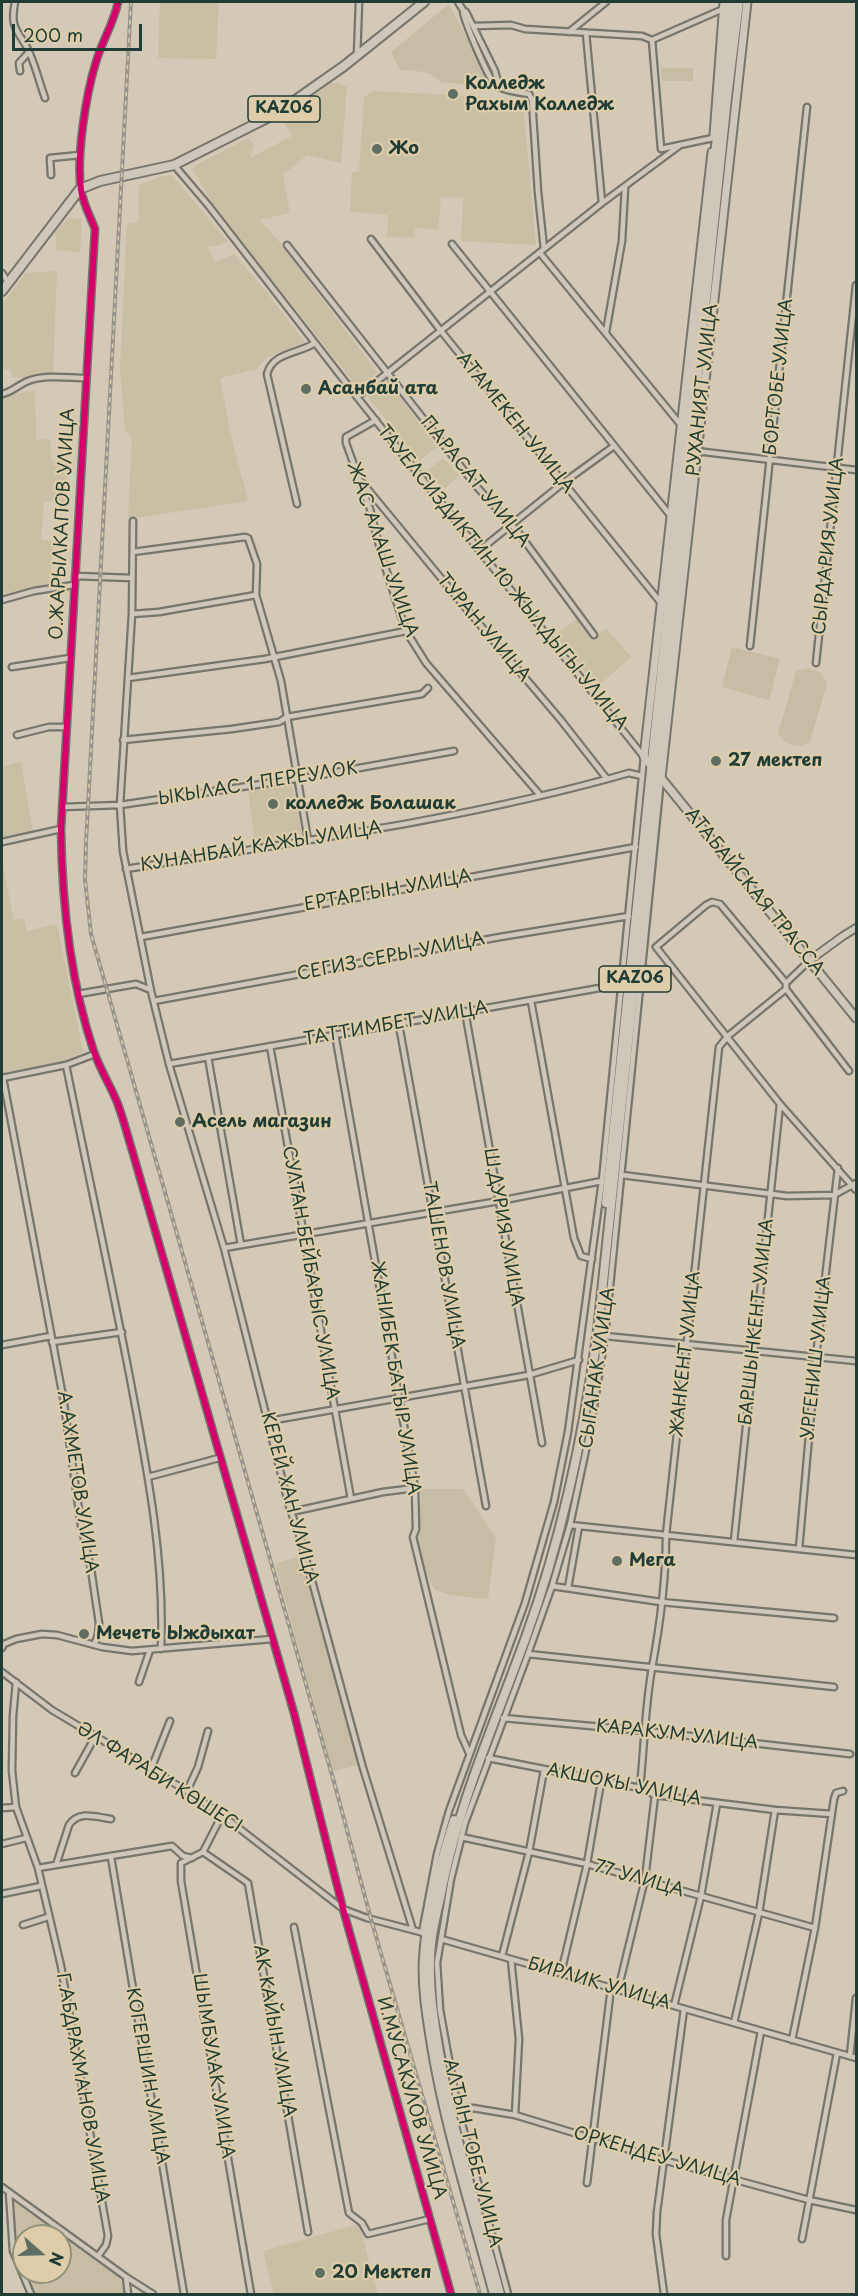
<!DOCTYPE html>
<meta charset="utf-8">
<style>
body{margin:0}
#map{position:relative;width:858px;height:2296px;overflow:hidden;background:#d3c9b6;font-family:"Playpen Sans",sans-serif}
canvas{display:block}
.frame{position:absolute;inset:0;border:3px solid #1f3d34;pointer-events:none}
.north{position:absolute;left:12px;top:2224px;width:60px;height:60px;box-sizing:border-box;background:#dfcdaa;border:2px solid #92937b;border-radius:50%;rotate:110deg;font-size:16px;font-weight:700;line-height:24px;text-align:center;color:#1f3d34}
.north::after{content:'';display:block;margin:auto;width:21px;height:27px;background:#5e6e62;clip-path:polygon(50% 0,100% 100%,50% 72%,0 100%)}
.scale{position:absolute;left:12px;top:24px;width:130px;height:27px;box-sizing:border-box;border:3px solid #1f3d34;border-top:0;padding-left:8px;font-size:18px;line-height:21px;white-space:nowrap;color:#1f3d34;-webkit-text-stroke:4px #dfcdaa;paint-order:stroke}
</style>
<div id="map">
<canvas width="858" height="2296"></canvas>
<div class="frame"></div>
<div class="north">N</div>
<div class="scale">200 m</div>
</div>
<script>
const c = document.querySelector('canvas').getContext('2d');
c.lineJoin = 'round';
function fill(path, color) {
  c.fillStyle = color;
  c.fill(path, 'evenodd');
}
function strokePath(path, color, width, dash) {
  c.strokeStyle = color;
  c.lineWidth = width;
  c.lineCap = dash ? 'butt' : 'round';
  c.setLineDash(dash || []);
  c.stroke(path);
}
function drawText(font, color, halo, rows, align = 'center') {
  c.font = font + ' "Playpen Sans",sans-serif';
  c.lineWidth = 4.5;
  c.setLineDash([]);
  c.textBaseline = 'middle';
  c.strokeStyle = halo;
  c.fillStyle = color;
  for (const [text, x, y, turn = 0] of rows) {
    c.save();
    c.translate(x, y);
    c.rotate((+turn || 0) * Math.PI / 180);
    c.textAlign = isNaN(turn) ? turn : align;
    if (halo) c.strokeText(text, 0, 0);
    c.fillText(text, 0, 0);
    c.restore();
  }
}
fill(new Path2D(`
 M160 2H219L216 59 158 58Z
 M330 83H338L347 87 341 163 307 155 283 175 290 213 260 220 277 239 377 372 359 389 235 233 213 204 193 170 196 165 249 138 254 145 250 158 292 136 282 120Z
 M373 91 470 96 523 102 536 245 461 241 463 198 441 197 438 230 415 228 414 238 387 237 388 215 350 212 352 172 359 171 364 98Z
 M172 175 228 242 214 247 208 246 214 263 234 254 265 290 305 342 266 358 257 369 220 378 229 427 248 501 128 519 132 437 125 431 120 370 127 224 138 222 139 185 163 176Z
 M68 218 82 219 80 252 57 250 55 232Z
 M57 271 53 376 12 378 11 369 2 370V304L26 273Z
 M387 380 437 447 419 461 367 396Z
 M35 390 36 440 50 439 51 459 59 465 69 464 66 503 44 501 41 540 53 541 50 585 2 594V397Z
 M443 458 459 475 443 490 427 471Z
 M577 619 594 640 606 628 631 657 597 687 555 635Z
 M21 762 33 831 2 837V767Z
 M292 785 302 837 255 845 248 790Z
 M2 861 14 920 24 919 27 931 57 924 83 1052 65 1061 2 1073Z
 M359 2224 378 2294H274L263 2251Z`), '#c9bfa4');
fill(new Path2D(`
 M449 4 486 75 485 87 440 82C430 70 415 71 400 70L391 52Z
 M661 68H693V81H662Z
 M732 647 780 659 769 700 722 687Z
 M808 668 821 673 827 683 810 742C795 749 788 746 778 734L796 671Z
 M420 1489H463L496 1538 488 1599 450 1595 434 1589 424 1568 416 1537 417 1510 421 1502Z
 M303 1555 359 1765 333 1771 275 1564Z
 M12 2200 117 2276 121 2281 124 2294H34C18 2259 10 2240 12 2200ZM24 2236H60V2272H24Z`), '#c6bda4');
const minor = new Path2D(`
 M15 2C9 32 20 30 30 54 36 68 40 84 45 98
 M118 2C114 23 102 41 96 62 86 94 76 157 81 190 83 203 90 216 95 229L61 829C62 904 70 981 94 1052 100 1069 110 1085 117 1102 123 1117 127 1134 132 1150L294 1713 343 1909 451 2294
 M458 2 463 10 466 12 495 71 499 86
 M463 10C462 17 488 77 494 83 502 91 518 92 529 94L532 100 538 192 544 249
 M474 26 511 25 525 29 642 36 652 40 723 9
 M569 32 606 2
 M586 33 602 203
 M652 40 661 149 713 138
 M357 56 359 2
 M20 71 19 63 29 52
 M174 165 208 205 357 397 644 757 602 1181 568 1432 554 1502 525 1603 449 1811 437 1854 422 1933
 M51 175 50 158 80 155
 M371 239 441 331 661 603
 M452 244 670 515
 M287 245 477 487 518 532 594 635
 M540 253 680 424
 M2 273 8 282
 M606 332 622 241 625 188
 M2 394C12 392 18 385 28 381 45 374 69 378 86 378
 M357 397 602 203 679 146
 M376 420 346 437V443L370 509 382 557 406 631 426 663 540 795
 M696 451 856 470
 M361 481 464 606 560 719 607 779
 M297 504 267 374C273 352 298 354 315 343
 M133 521 132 614 120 805 123 851 151 991 169 1064 224 1248 289 1506 300 1537 363 1768 413 1930
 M480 550 563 483 614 446
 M133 552 245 537 248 538 257 564 256 595 281 681 308 840
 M75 576 132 578
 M2 600 34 591 74 585
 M132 614 159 612 256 595
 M750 646 807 107
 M816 663 856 285
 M12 667 70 658
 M128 678 265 659 406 631
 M17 735 49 727H66
 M123 740 232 729 279 722 287 717 422 694 428 688
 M62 807 120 805 309 777 454 751
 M2 842 61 829
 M126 869C295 842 464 820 629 773L642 776
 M141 937 636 847
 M786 983 720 904 712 902 706 905 656 947 780 1104 856 1190
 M786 989 849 1071
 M78 994 136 984 151 990
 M154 1001 500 937 629 916
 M531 1001 574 1238 581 1256 592 1259
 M465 1011 542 1443
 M399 1025 486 1506
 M335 1034 415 1488 416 1529 413 1537 461 1735 469 1753
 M270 1046 351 1499
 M95 1054 66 1065C87 1168 109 1270 129 1373 146 1464 165 1556 161 1649
 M208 1057 241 1245
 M169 1064C320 1037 471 1012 622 984
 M2 1078 66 1065
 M3 1078 63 1397 81 1525 91 1569 99 1623 98 1635 94 1645
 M622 1175 787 1196 834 1195 856 1183
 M224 1248 499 1201 602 1181
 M605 1336 856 1361
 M52 1342 122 1332
 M2 1345 51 1336
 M269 1421 529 1375 579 1360
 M148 1477 219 1458
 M291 1512 383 1492 415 1488
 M570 1525 856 1555
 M734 1541 780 1104
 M799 1549 816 1357 838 1168
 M552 1586 661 1602 834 1618
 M568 1588 579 1526
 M2 1648 4 1644 16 1639 42 1634 57 1635 102 1647 132 1651 272 1639
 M528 1654 834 1687
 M2 1672 52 1710 187 1791 222 1815 343 1909 367 1918 424 1933
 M16 1682 13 1716 12 1771 16 1807 38 1868 61 1966 108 2236 106 2245 98 2256
 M139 1682 150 1650
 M503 1718 646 1731 850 1754
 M488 1758 640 1788 655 1795 775 1810 832 1814
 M151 1769 170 1721
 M75 1773 95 1737
 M640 1788C644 1749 645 1707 652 1668 660 1625 666 1579 666 1535L719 1047 728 1036 786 989V983L810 960
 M187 1791 198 1767 208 1731
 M2 1808 16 1807
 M461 1837 587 1864 815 1928
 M2 1844 26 1838
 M203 1852 181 1863V1881L251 2294
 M203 1852 248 1883 308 2232
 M203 1852 222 1815
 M111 1857 184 2294
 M56 1865 172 1846 183 1856 192 1858
 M38 1868 56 1865 69 1825C79 1810 96 1817 111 1819
 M2 1894 41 1886
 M23 1925 48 1917
 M294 1927 349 2213 362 2223 368 2234 430 2219
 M441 1939 856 2058
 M502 1956 529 1852 544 1770
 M511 1959 519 2039 515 2115
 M561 1973 587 1864 601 1782
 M618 1990 645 1879 655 1795
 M674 2006 701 1896 717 1803
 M734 2023 759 1913 775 1810
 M792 2040 815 1928 834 1799 836 1793 843 1791
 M850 2056 856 1998
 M458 2109 473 2108 515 2115 663 2160 809 2200 856 2210
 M587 2183 611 1988
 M2 2187 126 2277 153 2294
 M9 2192 13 2251 31 2294
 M802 2239 837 2053
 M726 2256V2220L761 2031
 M126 2277 128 2294
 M508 2294 458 2109 440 2010 437 1963 451 1879 465 1823 528 1654 552 1586 570 1525 591 1426 605 1336 661 778
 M664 2294 656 2234 657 2212 684 2009`);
const tertiary = new Path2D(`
 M810 960 843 936 856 928`);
const secondary = new Path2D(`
 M714 135 724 2
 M712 152 644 757 856 1018
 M661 778 747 2`);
const primary = new Path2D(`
 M2 291 80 189 100 181 174 165 277 113 344 66 424 2`);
const trunk = new Path2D(`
 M606 1203 731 2
 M454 1820C440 1864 427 1911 424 1957 422 1989 428 2021 433 2052 447 2134 473 2214 494 2294
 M500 2294C478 2214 453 2134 439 2052 434 2022 429 1992 430 1962 430 1940 435 1919 440 1898 457 1807 495 1723 526 1637 562 1538 584 1434 598 1330L727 98 739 2`);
strokePath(minor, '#76766c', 9);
strokePath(tertiary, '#76766c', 10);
strokePath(secondary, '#76766c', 11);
strokePath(primary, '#76766c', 12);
strokePath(trunk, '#76766c', 12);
strokePath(minor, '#cfc7ba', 4.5);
strokePath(tertiary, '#cfc7ba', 6);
strokePath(secondary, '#cfc7ba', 7);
strokePath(primary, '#cfc7ba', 8);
strokePath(trunk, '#cfc7ba', 8);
const rail = new Path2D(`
 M131 2 86 843 85 880 91 934 334 1782 371 1919 480 2294`);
strokePath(rail, '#96948b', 4);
strokePath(rail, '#dfcdaa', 1.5, [4.5]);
strokePath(new Path2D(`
 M118 2C114 23 102 41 96 62 86 94 76 157 81 190 83 203 90 216 95 229L61 829C62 904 70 981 94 1052 100 1069 110 1085 117 1102 123 1117 127 1134 132 1150L294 1713 343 1909 451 2294`), '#d6006c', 6);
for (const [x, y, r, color] of [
 [453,94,6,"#5e6e62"],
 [377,149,6,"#5e6e62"],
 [306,389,6,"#5e6e62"],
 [716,761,6,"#5e6e62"],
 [273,804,6,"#5e6e62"],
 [180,1122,6,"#5e6e62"],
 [617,1561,6,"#5e6e62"],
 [84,1634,6,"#5e6e62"],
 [320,2273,6,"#5e6e62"]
]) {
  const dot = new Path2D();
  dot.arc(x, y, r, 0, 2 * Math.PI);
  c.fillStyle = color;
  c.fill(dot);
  strokePath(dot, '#dfcdaa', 2);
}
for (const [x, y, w] of [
 [284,109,72],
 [635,979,72]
]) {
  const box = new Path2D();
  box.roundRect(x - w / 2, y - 13, w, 26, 4.5);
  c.fillStyle = '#dfcdaa';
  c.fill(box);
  strokePath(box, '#1f3d34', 1.5);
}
drawText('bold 16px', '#1f3d34', null, [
 ["KАZ06",284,109],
 ["KАZ06",635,979]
]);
drawText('bold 18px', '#1f3d34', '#dfcdaa', [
 ["Колледж",465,84],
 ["Рахым Колледж",465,105],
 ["Жо",389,149],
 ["Асанбай ата",318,389],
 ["27 мектеп",728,761],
 ["колледж Болашак",285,804],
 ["Асель магазин",192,1122],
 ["Мега",629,1561],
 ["Мечеть Ыждыхат",96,1634],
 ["20 Мектеп",332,2273]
], 'left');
drawText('18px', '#1f3d34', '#dfcdaa', [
 ["БОРТОБЕ УЛИЦА",779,377,-84],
 ["РУХАНИЯТ УЛИЦА",703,390,-84],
 ["АТАМЕКЕН УЛИЦА",515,423,51],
 ["ПАРАСАТ УЛИЦА",475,482,51],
 ["О.ЖАРЫЛКАПОВ УЛИЦА",63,524,-87],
 ["СЫРДАРИЯ УЛИЦА",829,546,-84],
 ["ЖАС АЛАШ УЛИЦА",382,550,71],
 ["ТАУЕЛСИЗДИКТИН 10 ЖЫЛДЫГЫ УЛИЦА",502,578,51],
 ["ТУРАН УЛИЦА",483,628,50],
 ["ЫКЫЛАС 1 ПЕРЕУЛОК",258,784,-9],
 ["КУНАНБАЙ КАЖЫ УЛИЦА",261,847,-9],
 ["ЕРТАРГЫН УЛИЦА",388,891,-10],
 ["АТАБАЙСКАЯ ТРАССА",754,892,51],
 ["СЕГИЗ СЕРЫ УЛИЦА",391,957,-11],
 ["ТАТТИМБЕТ УЛИЦА",396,1024,-10],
 ["Ш.ДУРИЯ УЛИЦА",503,1227,80],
 ["ТАШЕНОВ УЛИЦА",443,1265,80],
 ["СУЛТАН БЕЙБАРЫС УЛИЦА",310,1273,80],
 ["БАРШЫНКЕНТ УЛИЦА",757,1322,-84],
 ["ЖАНКЕНТ УЛИЦА",686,1354,-84],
 ["УРГЕНИШ УЛИЦА",817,1358,-84],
 ["СЫГАНАК УЛИЦА",598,1368,-82],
 ["ЖАНИБЕК БАТЫР УЛИЦА",395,1378,81],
 ["А.АХМЕТОВ УЛИЦА",77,1482,81],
 ["КЕРЕЙ ХАН УЛИЦА",289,1498,75],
 ["КАРАКУМ УЛИЦА",677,1735,6],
 ["ӘЛ ФАРАБИ КӨШЕСІ",159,1778,32],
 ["АКШОКЫ УЛИЦА",624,1785,11],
 ["77 УЛИЦА",639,1879,16],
 ["БИРЛИК УЛИЦА",599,1984,16],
 ["АК КАЙЫН УЛИЦА",274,2031,80],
 ["ШЫМБУЛАК УЛИЦА",213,2066,81],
 ["КОГЕРШИН УЛИЦА",147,2076,80],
 ["Г.АБДРАХМАНОВ УЛИЦА",82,2088,80],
 ["И.МУСАКУЛОВ УЛИЦА",411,2098,74],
 ["АЛТЫН ТОБЕ УЛИЦА",472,2153,76],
 ["ОРКЕНДЕУ УЛИЦА",657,2157,16]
]);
</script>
